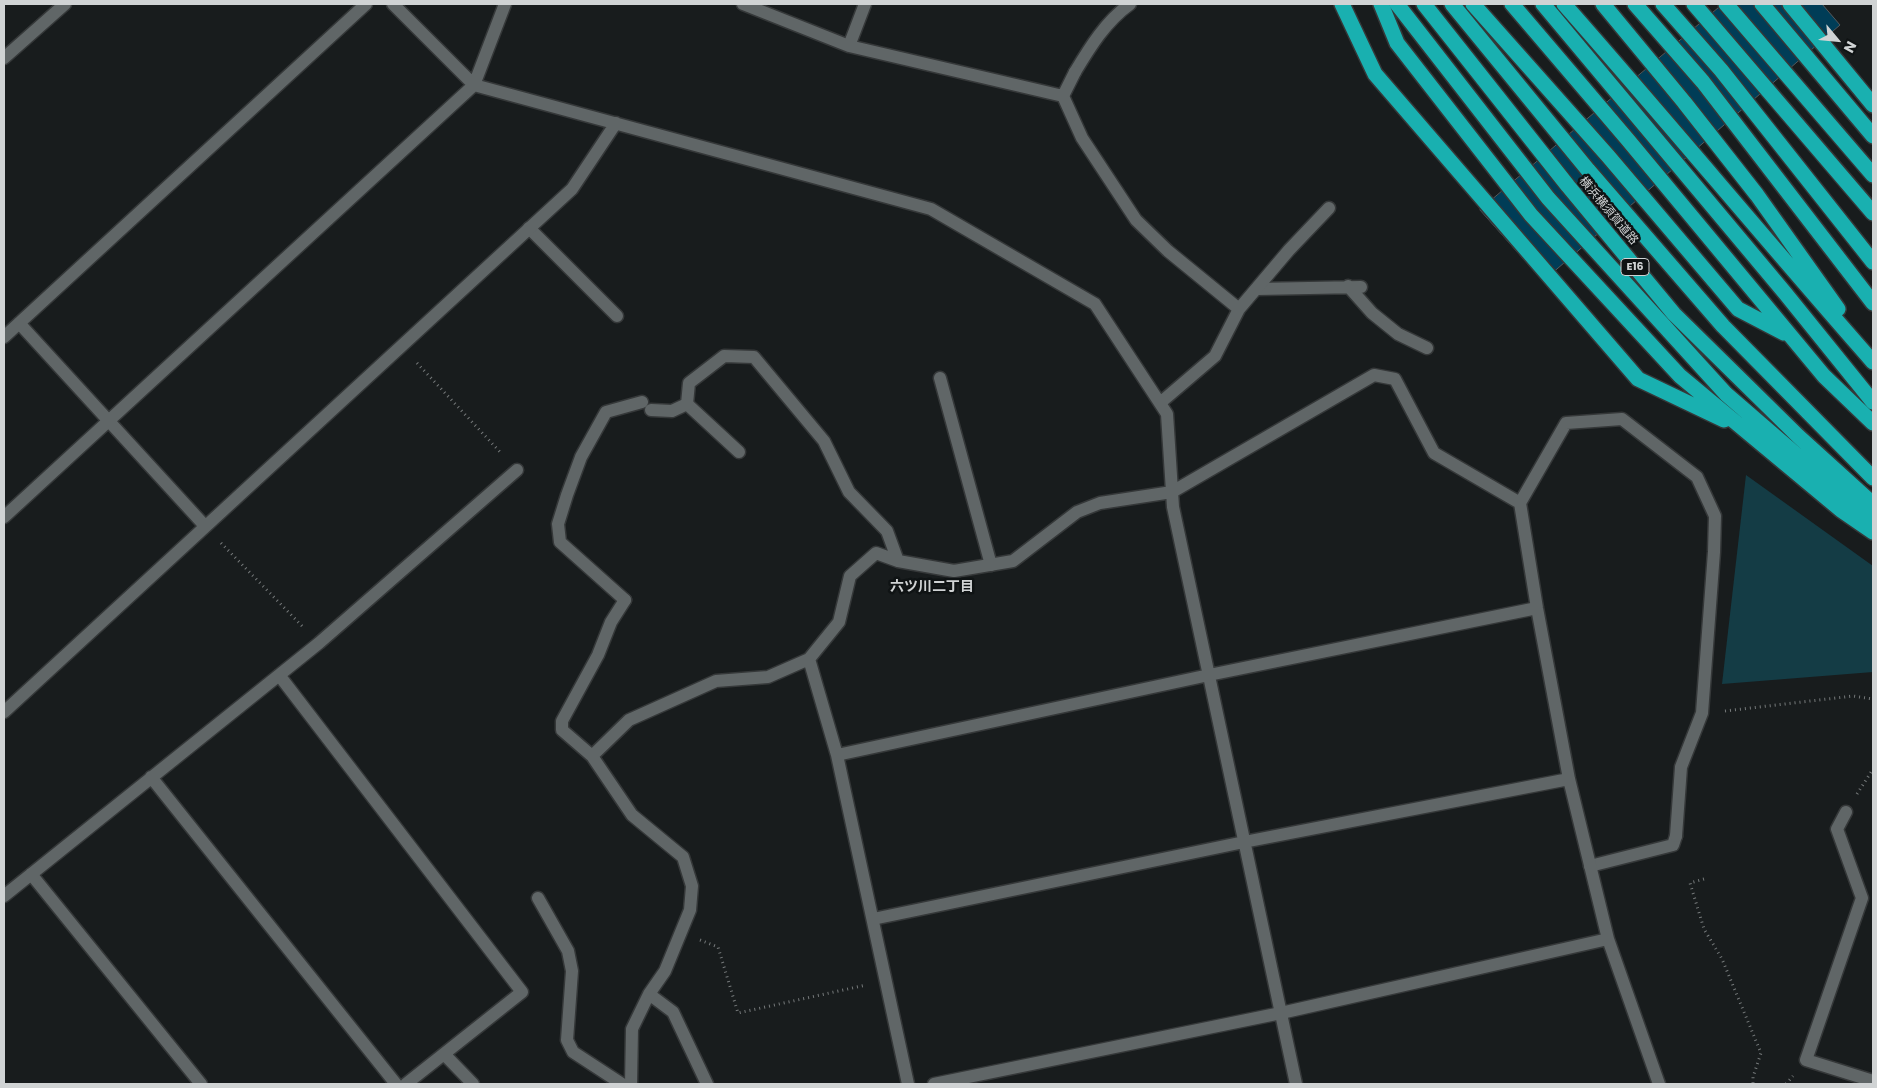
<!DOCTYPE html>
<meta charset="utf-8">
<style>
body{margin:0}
#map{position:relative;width:1877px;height:1088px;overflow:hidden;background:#181c1d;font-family:Poppins,sans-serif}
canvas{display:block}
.frame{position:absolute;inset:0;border:5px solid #d0d3d4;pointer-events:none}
.north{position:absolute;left:1812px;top:15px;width:50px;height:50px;-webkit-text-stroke:4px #0f1314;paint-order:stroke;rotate:118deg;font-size:14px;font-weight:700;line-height:20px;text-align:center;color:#d0d3d4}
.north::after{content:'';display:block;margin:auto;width:18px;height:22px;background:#d0d3d4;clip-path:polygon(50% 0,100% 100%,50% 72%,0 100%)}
</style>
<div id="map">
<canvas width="1877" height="1088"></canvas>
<div class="frame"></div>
<div class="north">N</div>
</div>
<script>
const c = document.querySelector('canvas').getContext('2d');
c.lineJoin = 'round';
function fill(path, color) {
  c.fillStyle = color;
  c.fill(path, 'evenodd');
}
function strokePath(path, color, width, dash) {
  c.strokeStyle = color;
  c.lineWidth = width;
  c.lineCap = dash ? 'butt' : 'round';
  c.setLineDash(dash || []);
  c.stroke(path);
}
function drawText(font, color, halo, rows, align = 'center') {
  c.font = font + ' Poppins,"Noto Sans JP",sans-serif';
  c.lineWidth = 5;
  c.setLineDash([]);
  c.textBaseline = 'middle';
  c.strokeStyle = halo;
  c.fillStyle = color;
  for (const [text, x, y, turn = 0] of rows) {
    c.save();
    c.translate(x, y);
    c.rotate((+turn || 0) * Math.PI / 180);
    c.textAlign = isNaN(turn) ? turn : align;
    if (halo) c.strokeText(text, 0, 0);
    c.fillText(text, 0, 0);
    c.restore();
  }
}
fill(new Path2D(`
 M1746 475 1873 566V672L1722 684Z`), '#143c45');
const building = new Path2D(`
 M1723 4H1822L1840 25 1543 281 1480 210Z`);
fill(building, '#003d57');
strokePath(building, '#55595c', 1);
const service = new Path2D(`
 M1075 72C1090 47 1106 21 1130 4
 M529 228 617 316
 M1348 286 1372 313 1398 334 1427 348
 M1257 289 1361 287
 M940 378 991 565
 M687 404 739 452
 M625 600 560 542 558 524 567 495 581 457 606 412 642 402
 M1846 812 1837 829 1862 898 1806 1060 1873 1081
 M1590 866 1673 845 1676 836
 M538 898 568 951 572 971 567 1040 573 1052 622 1084`);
const minor = new Path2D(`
 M393 4 474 85 931 209 1095 304 1167 414 1173 507 1296 1084
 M743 4 849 46 1063 96
 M849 46 865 4
 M4 58 65 4
 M1075 72 1063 96 1082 138 1136 220 1168 251 1239 309
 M19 323 205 526
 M4 337 366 4
 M1160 403 1215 356 1239 309 1289 250 1329 208
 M651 410 672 411 687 404 689 383 724 356 754 357 824 441 849 492 887 531 898 561
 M1520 503 1566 423 1622 419 1697 477 1715 516 1714 552 1702 713 1681 767 1676 836
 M4 517 474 85 505 4
 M625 600 611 622 598 655 562 721V730L592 756 632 815 683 857 692 886 690 910 665 971 649 994 632 1029 631 1084
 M809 659 837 755 908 1084
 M279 675 522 992 406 1084
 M4 712 572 189 616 123
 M837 755 1209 675 1537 608
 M592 756 629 720 716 681 768 677 809 659 839 622 850 576 876 553 898 561 954 571 1013 561 1077 512 1100 503 1172 492 1374 375 1395 379 1434 453 1520 503 1537 608 1569 779 1608 939 1659 1084
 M151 777 396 1084
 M31 874 201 1084
 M4 896 319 643 517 470
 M873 919 1244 842 1569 779
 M649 994 673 1012 707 1084
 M444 1054 473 1084
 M934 1084 1281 1013 1608 939`);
const motorway = new Path2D(`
 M1342 4 1375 74 1638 379 1724 420
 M1381 4 1397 43 1531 215 1680 376 1841 510 1873 532
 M1397 4 1548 198 1726 394 1873 521
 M1424 4 1568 186 1674 314 1798 436 1873 504
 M1452 4 1588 170 1723 326 1873 478
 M1473 4 1608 156 1738 309 1784 333
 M1512 4 1628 140 1824 376 1873 423
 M1543 4 1785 293 1873 402
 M1564 4C1668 122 1769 244 1873 362
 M1603 4 1684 102 1757 195 1838 309
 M1635 4 1703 82 1873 303
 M1663 4 1721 70 1873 262
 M1694 4 1873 213
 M1726 4 1873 175
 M1762 4 1873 136
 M1790 4 1873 105`);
strokePath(service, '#353839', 15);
strokePath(minor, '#353839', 15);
strokePath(motorway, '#353839', 18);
strokePath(new Path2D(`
 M417 363 501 453
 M221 543 304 628
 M1725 711 1853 696 1873 699
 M1857 794 1873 769
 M1704 879 1690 883 1704 929 1722 959 1761 1053 1753 1077V1084
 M700 940 718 947 738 1013 866 985
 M1786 1084 1793 1076`), '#767a7b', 3, [1, 4]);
strokePath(service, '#606667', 12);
strokePath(minor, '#606667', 12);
strokePath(motorway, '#19b0b0', 15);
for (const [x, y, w] of [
 [1635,267,28]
]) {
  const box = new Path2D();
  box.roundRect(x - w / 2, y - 8.5, w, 17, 4);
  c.fillStyle = '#0f1314';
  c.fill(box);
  strokePath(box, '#d0d3d4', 1);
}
drawText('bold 11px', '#d0d3d4', null, [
 ["E16",1635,267]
]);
drawText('12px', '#d0d3d4', '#0f1314', [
 ["横浜横須賀道路",1608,211,50]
]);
drawText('bold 14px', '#d0d3d4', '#0f1314', [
 ["六ツ川二丁目",932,587]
]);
</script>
